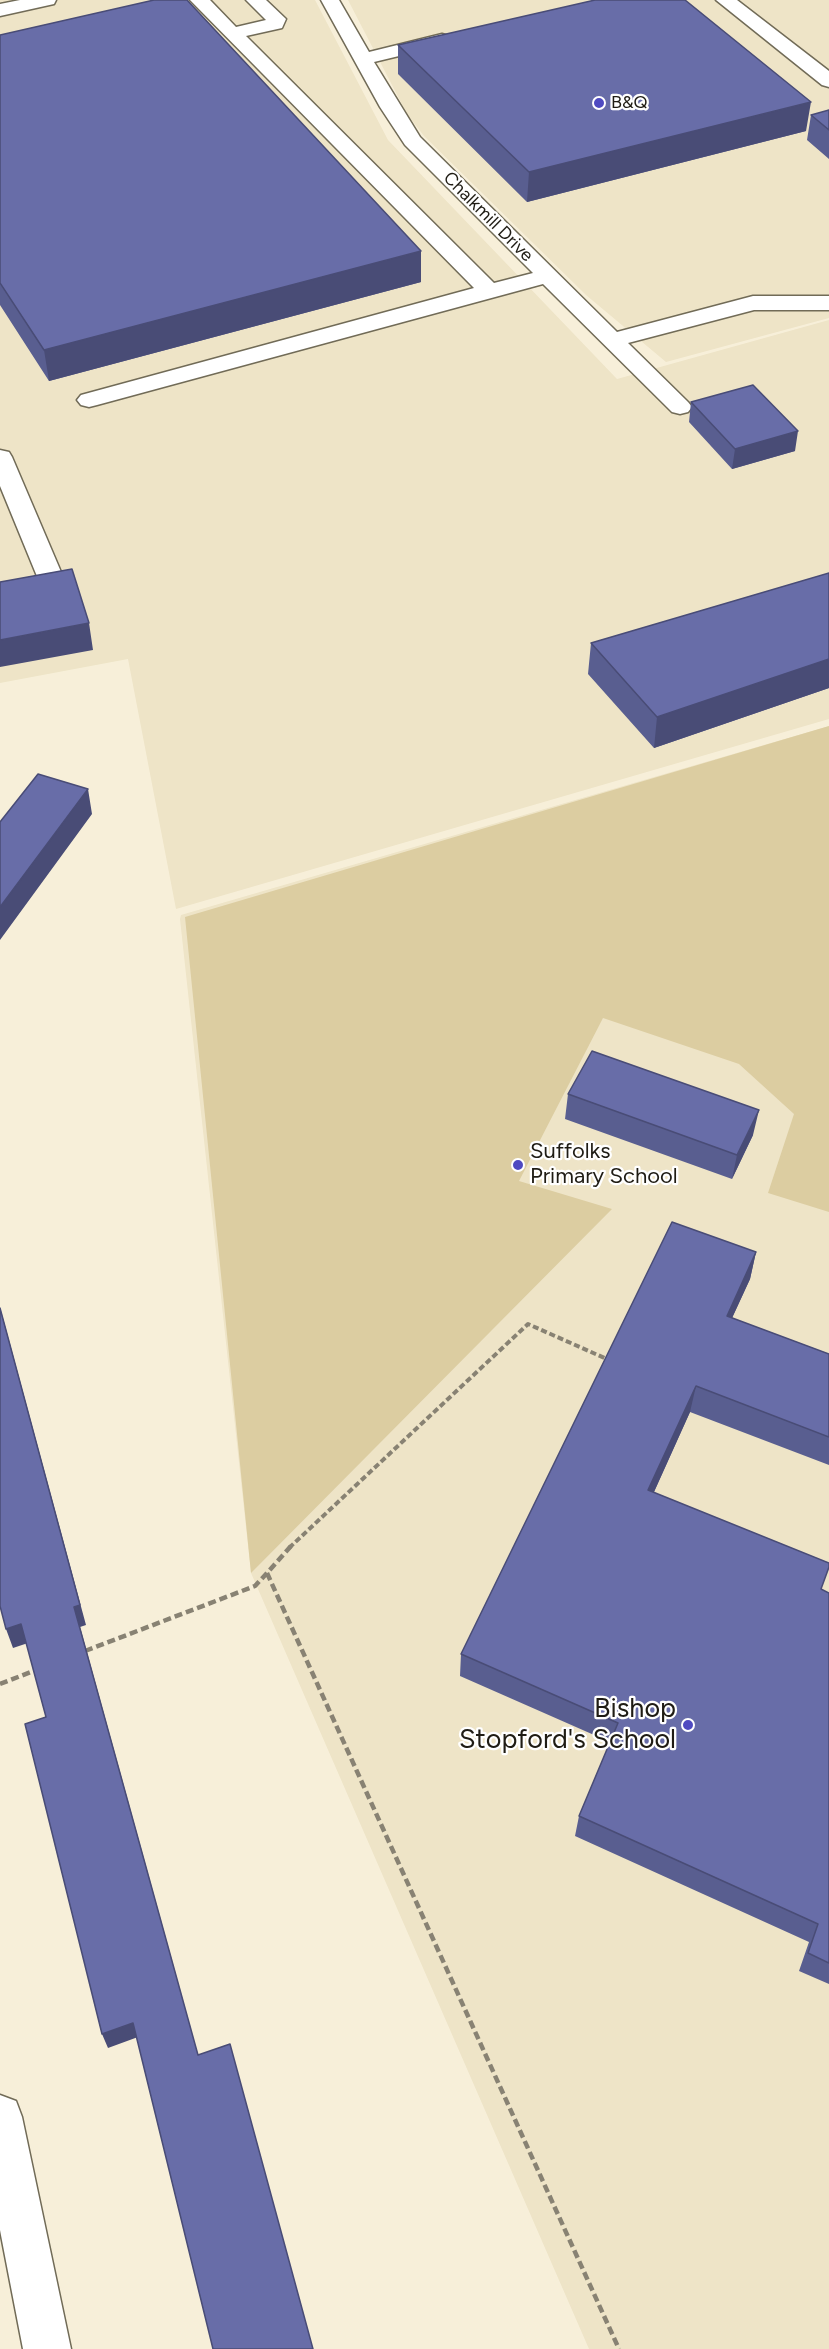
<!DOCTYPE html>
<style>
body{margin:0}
canvas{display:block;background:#f7efd9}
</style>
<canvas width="829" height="2349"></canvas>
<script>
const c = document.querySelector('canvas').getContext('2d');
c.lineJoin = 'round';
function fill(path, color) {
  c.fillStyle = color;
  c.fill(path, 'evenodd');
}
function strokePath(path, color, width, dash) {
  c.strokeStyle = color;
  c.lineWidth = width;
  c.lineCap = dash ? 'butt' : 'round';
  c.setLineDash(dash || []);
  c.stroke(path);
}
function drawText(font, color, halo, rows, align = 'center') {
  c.font = font + ' Figtree,sans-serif';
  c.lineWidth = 4.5;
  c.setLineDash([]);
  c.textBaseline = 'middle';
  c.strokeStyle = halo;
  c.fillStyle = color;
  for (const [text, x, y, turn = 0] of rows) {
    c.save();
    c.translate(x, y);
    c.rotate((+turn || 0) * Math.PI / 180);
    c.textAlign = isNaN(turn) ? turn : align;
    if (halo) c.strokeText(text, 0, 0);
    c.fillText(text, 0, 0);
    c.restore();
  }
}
fill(new Path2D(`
 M0 0H315L388 140 617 379 829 320V719L176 909 128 659 0 683Z
 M348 0H829V318L666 362 586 295 424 136 407 114Z
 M829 726V2349H589L251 1573 180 919 181 915Z`), '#eee4c7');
fill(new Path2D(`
 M829 726V1212L768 1193 794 1114 739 1064 603 1018 519 1181 612 1209 251 1573 185 917Z`), '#dccda1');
const minor = new Path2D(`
 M20 0H56L54 4 0 16V4Z
 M190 0H210L236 27 266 20 246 0H266L286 19 282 28 246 36 494 283 533 273 405 145 380 107 321 0H339L369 52 442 34 449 36 452 40 449 44 374 62 420 137 617 332 753 296H829V310H754L628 343 688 402 692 407 688 412 680 414 672 412 543 284 97 405 89 407 81 405 77 400 81 395 474 288Z
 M716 0H737L829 71V87L822 85Z
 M0 450 9 452 12 457 67 586 63 592 54 594 45 592 41 586 0 486Z
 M0 2095 16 2101 22 2117 71 2349H23L0 2230Z`);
strokePath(minor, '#716b57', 3);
strokePath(new Path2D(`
 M289 1548 528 1324 609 1360`), '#888273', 4, [6, 3]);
strokePath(new Path2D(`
 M291 1546 267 1573 619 2349
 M85 1651 255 1586 267 1573
 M0 1684 36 1670`), '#888273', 4.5, [8, 4]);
fill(minor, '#fff');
fill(new Path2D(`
 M0 35 421 282 49 381 0 305Z
 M398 45 806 131 527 202 398 74Z
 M829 110V159L807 140 811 115Z
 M691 402 795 451 732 469 689 422Z
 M829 573V688L654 748 588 674 591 643Z
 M568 1094 753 1135 732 1179 565 1119Z
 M756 1252 750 1279 732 1318 829 1354V1465L690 1412 654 1492 821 1590 829 1593V1984L799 1971 809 1942 575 1836 579 1816 610 1742 460 1676 461 1654Z`), '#595e90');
fill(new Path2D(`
 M811 102 806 131 527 202 529 172Z
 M421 251V282L49 381 44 350Z
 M798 431 795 451 732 469 735 449Z
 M89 623 93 650 0 667V640Z
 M829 659V688L654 748 657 717Z
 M88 789 92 814 0 940V907Z
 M759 1110 753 1135 732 1179 737 1155Z
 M756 1252 750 1279 721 1342 727 1316Z
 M0 1307 86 1625 80 1627 202 2069 74 1607Z
 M696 1386 690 1412 644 1514 648 1490Z
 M21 1624 28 1643 13 1648 6 1629Z
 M133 2023 138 2037 108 2048 102 2034Z`), '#494c76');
const building = new Path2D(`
 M154 0H187L421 251 44 350 0 283V35Z
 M595 0H685L811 102 529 172 398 45Z
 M829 110V130L811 115Z
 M753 385 798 431 735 449 691 402Z
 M72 569 89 623 0 640V582Z
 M829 573V659L657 717 591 643Z
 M38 774 88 789 0 907V822Z
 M592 1051 759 1110 737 1155 568 1094Z
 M672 1222 756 1252 727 1316 829 1354V1437L696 1386 648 1490 829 1563V1567L821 1589 829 1593V1963L808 1953 818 1924 579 1816 618 1723 461 1654Z
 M0 1308 80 1605 74 1607 198 2055 230 2044 313 2349H213L133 2023 102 2034 25 1724 46 1717 21 1624 6 1629 0 1606Z`);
fill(building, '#686da8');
strokePath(building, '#494c76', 1.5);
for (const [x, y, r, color] of [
 [599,103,6,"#4f4ac1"],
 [518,1165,6,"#4f4ac1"],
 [688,1725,6,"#4f4ac1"]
]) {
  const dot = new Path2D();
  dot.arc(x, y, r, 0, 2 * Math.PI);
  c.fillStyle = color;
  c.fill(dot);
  strokePath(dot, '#fff', 2);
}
drawText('18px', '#1f1c14', '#fff', [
 ["B&Q",611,103]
], 'left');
drawText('18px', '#1f1c14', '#fff', [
 ["Chalkmill Drive",488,217,45]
]);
drawText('22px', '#1f1c14', '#fff', [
 ["Suffolks",530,1152],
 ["Primary School",530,1177]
], 'left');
drawText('27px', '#1f1c14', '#fff', [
 ["Bishop",676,1709],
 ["Stopford's School",676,1740]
], 'right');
</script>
